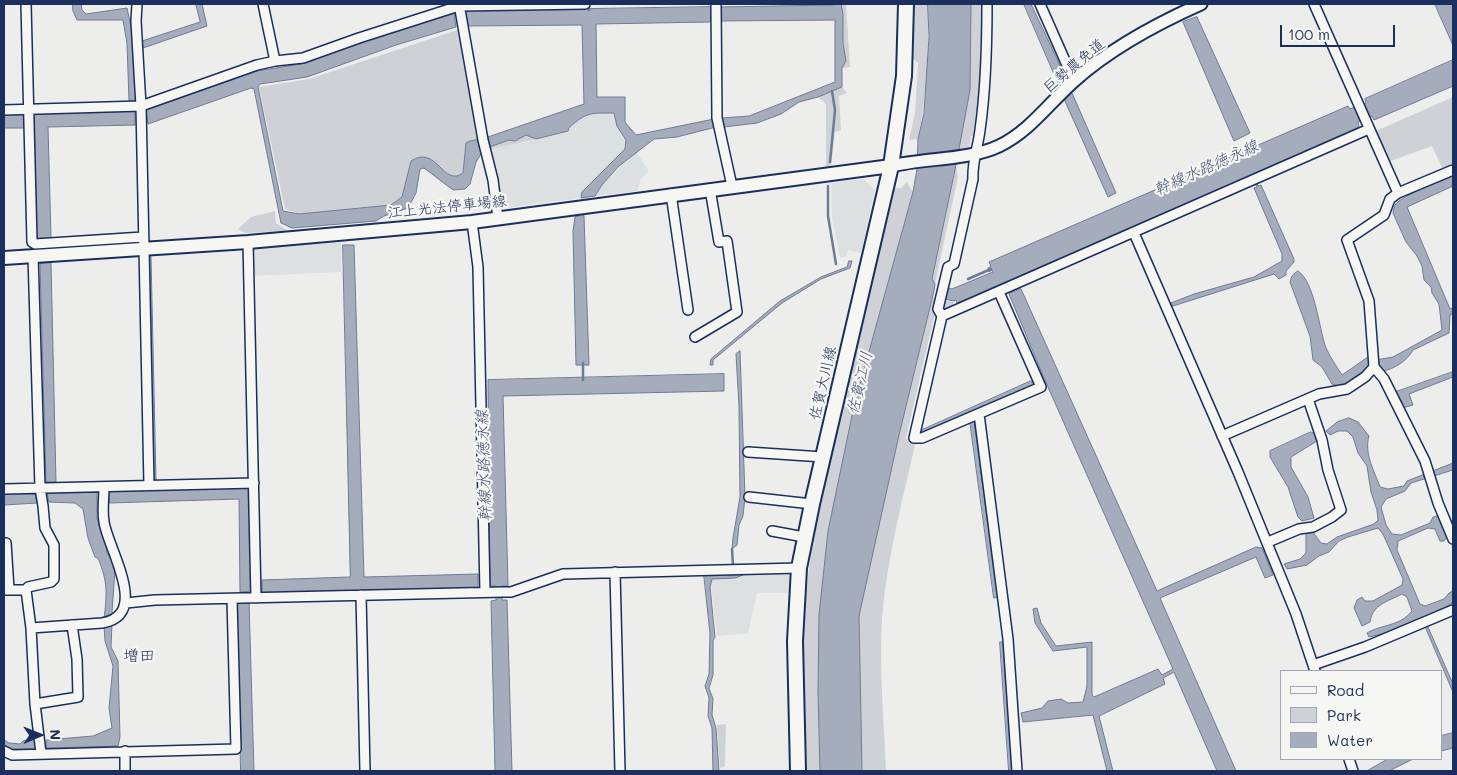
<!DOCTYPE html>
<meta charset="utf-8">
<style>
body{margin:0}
#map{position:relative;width:1457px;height:775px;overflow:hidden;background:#edeeec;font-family:Mali,sans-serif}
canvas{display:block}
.frame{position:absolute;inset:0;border:5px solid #1b2f5e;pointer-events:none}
.legend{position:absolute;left:1280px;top:670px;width:162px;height:90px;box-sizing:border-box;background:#f6f6f2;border:1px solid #9ea6b7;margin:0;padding:6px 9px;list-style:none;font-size:15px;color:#1b2f5e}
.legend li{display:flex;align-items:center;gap:10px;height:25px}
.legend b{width:25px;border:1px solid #9ea6b7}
.north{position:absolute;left:15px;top:710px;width:50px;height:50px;-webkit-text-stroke:4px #f6f6f2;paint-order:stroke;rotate:89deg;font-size:14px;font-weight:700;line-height:20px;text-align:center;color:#1b2f5e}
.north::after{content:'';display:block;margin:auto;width:18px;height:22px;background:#1b2f5e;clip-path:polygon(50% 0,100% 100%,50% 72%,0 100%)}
.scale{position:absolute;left:1280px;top:25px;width:115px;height:22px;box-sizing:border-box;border:2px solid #1b2f5e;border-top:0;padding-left:6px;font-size:15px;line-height:18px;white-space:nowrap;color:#1b2f5e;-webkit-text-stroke:4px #f6f6f2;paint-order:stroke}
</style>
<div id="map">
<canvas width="1457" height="775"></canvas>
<div class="frame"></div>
<ul class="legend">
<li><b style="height:6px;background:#f6f6f2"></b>Road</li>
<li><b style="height:14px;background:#ced2d7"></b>Park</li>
<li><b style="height:14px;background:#a5acbc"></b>Water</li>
</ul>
<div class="north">N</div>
<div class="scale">100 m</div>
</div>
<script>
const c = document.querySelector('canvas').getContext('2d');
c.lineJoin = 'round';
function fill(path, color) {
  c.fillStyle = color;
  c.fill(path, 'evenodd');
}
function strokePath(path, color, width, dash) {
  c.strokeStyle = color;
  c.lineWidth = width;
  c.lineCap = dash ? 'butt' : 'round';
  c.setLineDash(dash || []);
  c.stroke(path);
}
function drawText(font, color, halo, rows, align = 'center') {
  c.font = font + ' Mali,"Klee One",sans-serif';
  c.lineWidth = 4.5;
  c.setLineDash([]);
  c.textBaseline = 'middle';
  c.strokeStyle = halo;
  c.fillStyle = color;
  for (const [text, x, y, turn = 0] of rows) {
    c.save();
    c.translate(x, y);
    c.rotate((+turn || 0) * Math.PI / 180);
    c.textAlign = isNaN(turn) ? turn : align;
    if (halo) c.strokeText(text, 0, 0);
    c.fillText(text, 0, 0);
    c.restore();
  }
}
fill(new Path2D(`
 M592 113H614L617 126 626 140 625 149 582 192 581 198 498 209 488 149 508 144 524 143 568 131 581 117Z
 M635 153H637L649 171 641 179 637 191 595 196 602 185Z
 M864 179 875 190 861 253 848 250 846 257 840 258 832 217 831 183Z
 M341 242V272L251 276V248Z
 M790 572 789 593H757L748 633 717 636 710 577 736 576 737 573Z`), '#dde0e1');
fill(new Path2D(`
 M841 4H846L850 67 842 68 844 47 842 30 843 14Z
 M914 4H928C929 49 927 95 918 139L909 140 915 113 918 63 913 59Z
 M971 4H985L984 71 977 135 971 136 967 164 956 165 958 177 935 284 932 279 956 165 970 90Z
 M460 29 480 139 466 143 463 173C443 188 437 144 411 161L402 197 391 205 299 214 285 209 259 87 309 79Z
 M842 87 847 93 839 96 841 130 835 132 831 166 826 167V104L818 97Z
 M1453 97V165L1443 170 1432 146 1388 162 1376 131Z
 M526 135 536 139C521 144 504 145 488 149L487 147 509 140 515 141Z
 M907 182 913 192 854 406 828 531 819 615 818 692 820 771H806L802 667 804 608 814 531 893 188H901Z
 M275 211 276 223 288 231 245 233 238 229 251 217Z
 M933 298 953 302 955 308 934 317 906 438 915 445C902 502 887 559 882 618 879 669 884 721 886 771H862L859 616 899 435Z
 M726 724 725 766 720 768 717 725Z`), '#ced2d7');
const water = new Path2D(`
 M73 4H81L82 10 86 14 127 8 135 45 136 101H129L127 43 123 20H77L73 11Z
 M196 4H202L207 26 143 48 142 41 200 22Z
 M833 4H841L843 14V43L846 61 842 68V87L818 97 799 102 781 114 757 123 724 127 722 118 749 116 835 82V20L720 21V7L833 5Z
 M928 4H971L970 90 956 165 932 279 935 284 934 291 899 435 859 616 862 771H820L818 692 819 615 828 531 854 406 913 192 917 169 918 139 924 113 929 37Z
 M1024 4H1031L1065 76 1059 85Z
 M1435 4H1453V45Z
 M711 7V22L596 24 597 97H625V122L636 135 714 119 716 127 677 137 654 139 619 166 602 185 595 196 581 198 582 192 625 149 626 140 617 126 614 113C591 113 586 112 569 128L568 131 536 139 526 135 515 141 509 140 484 149 476 162 470 184 465 189 453 190 424 168 420 169 416 193 408 208 384 216 376 221 292 228 281 223 254 89 251 88 148 124 146 110 257 71 301 64 362 40 454 13 456 27 396 45 307 77 260 84 258 87 283 211 299 214 391 205 402 197 411 161C437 144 443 188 463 173L466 143 470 141 485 138 584 104 582 25 467 26 466 11Z
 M1197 17 1250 133 1234 141 1183 22Z
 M1453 60V86L1374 120 1372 116 1358 122 1359 127 1253 174 1258 186 1261 185 1294 259V262L1286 271V275L1279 279 1274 274 1173 306 1171 303 1194 294 1254 277 1282 261V254L1254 188 1257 187 1251 175 957 303 956 300 953 301 945 299 948 288 952 289 993 272 992 270 989 272 988 268 991 267 989 262 1348 106 1350 109 1366 103 1365 99Z
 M1072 93 1116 193 1108 197 1064 99Z
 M135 111V125L48 127 51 238 37 239 34 114Z
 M4 114H24V128H4Z
 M1453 176V186L1407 207 1450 309 1453 308V314L1450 315 1449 333 1413 350C1407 361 1394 369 1383 371L1376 360 1393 357 1442 330 1439 304 1432 293 1431 287 1424 280 1422 266 1417 256 1406 242 1393 213C1393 211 1394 207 1395 205 1402 195 1441 181 1453 176Z
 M584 216 589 365H576L573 231 575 217Z
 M343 245H354L364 577 478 574V588L262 593V580L350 577Z
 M151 257 156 480H153L147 258Z
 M849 261H852L850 268 821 279 782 303 713 360V365H710L711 359 780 301 821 277 847 267Z
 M51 263 56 482H46L40 264Z
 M1298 271C1315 282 1319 329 1326 348 1330 357 1337 367 1342 375L1368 357 1371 362 1370 366 1346 384 1338 386 1332 384 1322 367 1313 360 1310 336 1290 282 1292 276Z
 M1021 289 1157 591 1256 547 1262 548 1273 575 1265 578 1256 557 1160 598 1236 771H1217L1174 672 1163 678 1165 684 1099 716 1113 771H1107L1093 715 1023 722 1021 713 1042 708 1048 701 1061 699 1068 703 1083 702 1087 686V647L1053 651 1035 623 1033 609 1037 608 1041 623 1056 646 1092 642V695L1094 697 1158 669 1162 675 1173 669 1044 378 1009 294Z
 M740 351 745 497 743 516 739 525 737 545 732 549 733 538 740 497 739 406 736 354Z
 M1453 372V377L1409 394 1413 405 1402 408 1396 392Z
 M724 374V391L503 396 508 586H502L501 589H496V586H490L488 380Z
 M1031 381 1034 383V386L922 434 920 431Z
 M1349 418 1358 422 1369 436C1364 454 1374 470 1380 487L1388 489 1404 486 1407 481 1453 463V470L1411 483 1405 491 1386 499 1381 507 1386 525 1392 534 1401 535 1430 523 1433 517 1440 515 1447 537 1444 541H1440L1435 529 1428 528 1398 541 1397 550 1420 604 1425 606 1444 599 1449 593 1453 591V603C1426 617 1399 631 1369 637L1367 633C1382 624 1399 627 1412 611L1407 597 1402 594C1387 602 1373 604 1370 622L1362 626 1354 608 1357 600 1362 597 1365 601H1373L1402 585 1403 579 1383 534 1378 528 1348 537 1339 541 1329 552 1319 556 1307 565 1287 569 1284 564 1300 559 1306 553V533L1312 531 1321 543 1327 544 1337 537 1374 524 1378 520 1377 510 1371 492 1367 466 1358 453 1353 437 1347 431H1338L1330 435 1326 431 1337 422Z
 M970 421H974L998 597 994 598Z
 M1311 432 1315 434 1317 441 1291 457V467L1308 497 1314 518 1302 521 1298 517 1288 487 1270 457V451Z
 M251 486 252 591 240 592 239 499 109 503V491Z
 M97 491V519L105 539 107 553 112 560 115 571 112 612 113 616 104 619C107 594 108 582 98 558L95 557 88 538 83 509 75 503 49 502 47 493Z
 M35 493 37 503 4 505V494Z
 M704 574H734L743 575 735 578 712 579 710 587 715 637 713 641V675L709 688 713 699 712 715 716 728 719 771H713L712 728 708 716 709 698 705 686 709 674 710 634Z
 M496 597H502V600H507L512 771H495L491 601 496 600Z
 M237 602H249L254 771H241Z
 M112 623 111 647 118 661 120 737 118 746 46 748V740L93 736 112 728 109 708 113 666 105 641 104 626Z
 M1428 627 1453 684V692L1426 629Z
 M1000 642H1004L1013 771H1009Z
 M1453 733V748L1441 751V736Z
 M35 739 36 749H12L4 745V740L9 743 20 744 23 741Z
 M1388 759H1413L1389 771H1367Z`);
fill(water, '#a5acbc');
strokePath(water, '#6e7a96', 1);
strokePath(new Path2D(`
 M589 4V10
 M830 162 835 110 832 91
 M828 186V216L836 264
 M968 279 991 269
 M583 363V380
 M732 549 733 566`), '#6e7a96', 2.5);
const minor = new Path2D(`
 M26 4 32 242 35 244 143 237
 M137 4 136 21 141 106 149 485
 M263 4 275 61
 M459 4 483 140 493 180 498 218
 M716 4 717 118 732 186
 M987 4C987 46 986 88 980 130 978 147 972 162 973 179L954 264 948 267 938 309 942 316 914 438H922L1041 387 999 292
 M1040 4 1074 81
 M1314 4 1398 193
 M4 110 141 106 257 65 275 61 303 58 359 38 459 6 585 4
 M1453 170 1398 193 1390 199 1384 215 1347 240 1369 301 1374 367 1384 379 1425 461 1438 503 1453 539
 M671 194 688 310
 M472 222 478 267 485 592
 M1134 233 1238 472 1296 614 1315 671
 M248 242 256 598
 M942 316 1369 129
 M695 337 737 312 727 241 719 242 710 189
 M979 414 1008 639 1017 771
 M1222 436 1319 394 1347 389 1365 377 1374 367
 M748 452 823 457
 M4 489 254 483
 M749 497 812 504
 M772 531 804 537
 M1268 542 1299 529 1313 527 1332 517 1341 510 1328 470 1322 440 1308 399
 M4 543H6L9 589
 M615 572 620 771
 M4 590H26L28 587 51 582 54 579V545L45 528 43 506 40 488 33 255
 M26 590 31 628 102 623C151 615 108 549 104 522 102 511 104 498 104 487
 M361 595 365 771
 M126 603 155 600 504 592H511L563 574 799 568
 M31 628 35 704 41 753
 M1313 665 1365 647 1453 610
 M35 704 78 697 77 659 72 625
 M4 751 12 755 236 749 232 599
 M125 751V771
 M1349 759 1353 771`);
const tertiary = new Path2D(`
 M891 166C924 158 970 160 999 146 1030 131 1049 103 1074 81 1111 48 1156 24 1201 4`);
const secondary = new Path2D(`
 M4 258 248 242 472 222 891 166`);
const primary = new Path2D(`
 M798 771 795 641 799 568 812 504 891 166 904 76 906 4`);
strokePath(minor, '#1b2f5e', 12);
strokePath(tertiary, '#1b2f5e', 15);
strokePath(secondary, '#1b2f5e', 16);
strokePath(primary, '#1b2f5e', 18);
strokePath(minor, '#f6f6f2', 9);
strokePath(tertiary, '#f6f6f2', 11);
strokePath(secondary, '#f6f6f2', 12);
strokePath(primary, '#f6f6f2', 14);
drawText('15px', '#1b2f5e', '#f6f6f2', [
 ["巨勢農免道",1074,66,-40],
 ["江上光法停車場線",447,207,-6],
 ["佐賀大川線",823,383,-77]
]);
drawText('italic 16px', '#44547a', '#f6f6f2', [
 ["幹線水路徳永線",1206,168,-24],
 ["佐賀江川",860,383,-77],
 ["幹線水路徳永線",484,466,-92]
]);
drawText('16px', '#1b2f5e', '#f6f6f2', [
 ["増田",139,656]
]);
</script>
